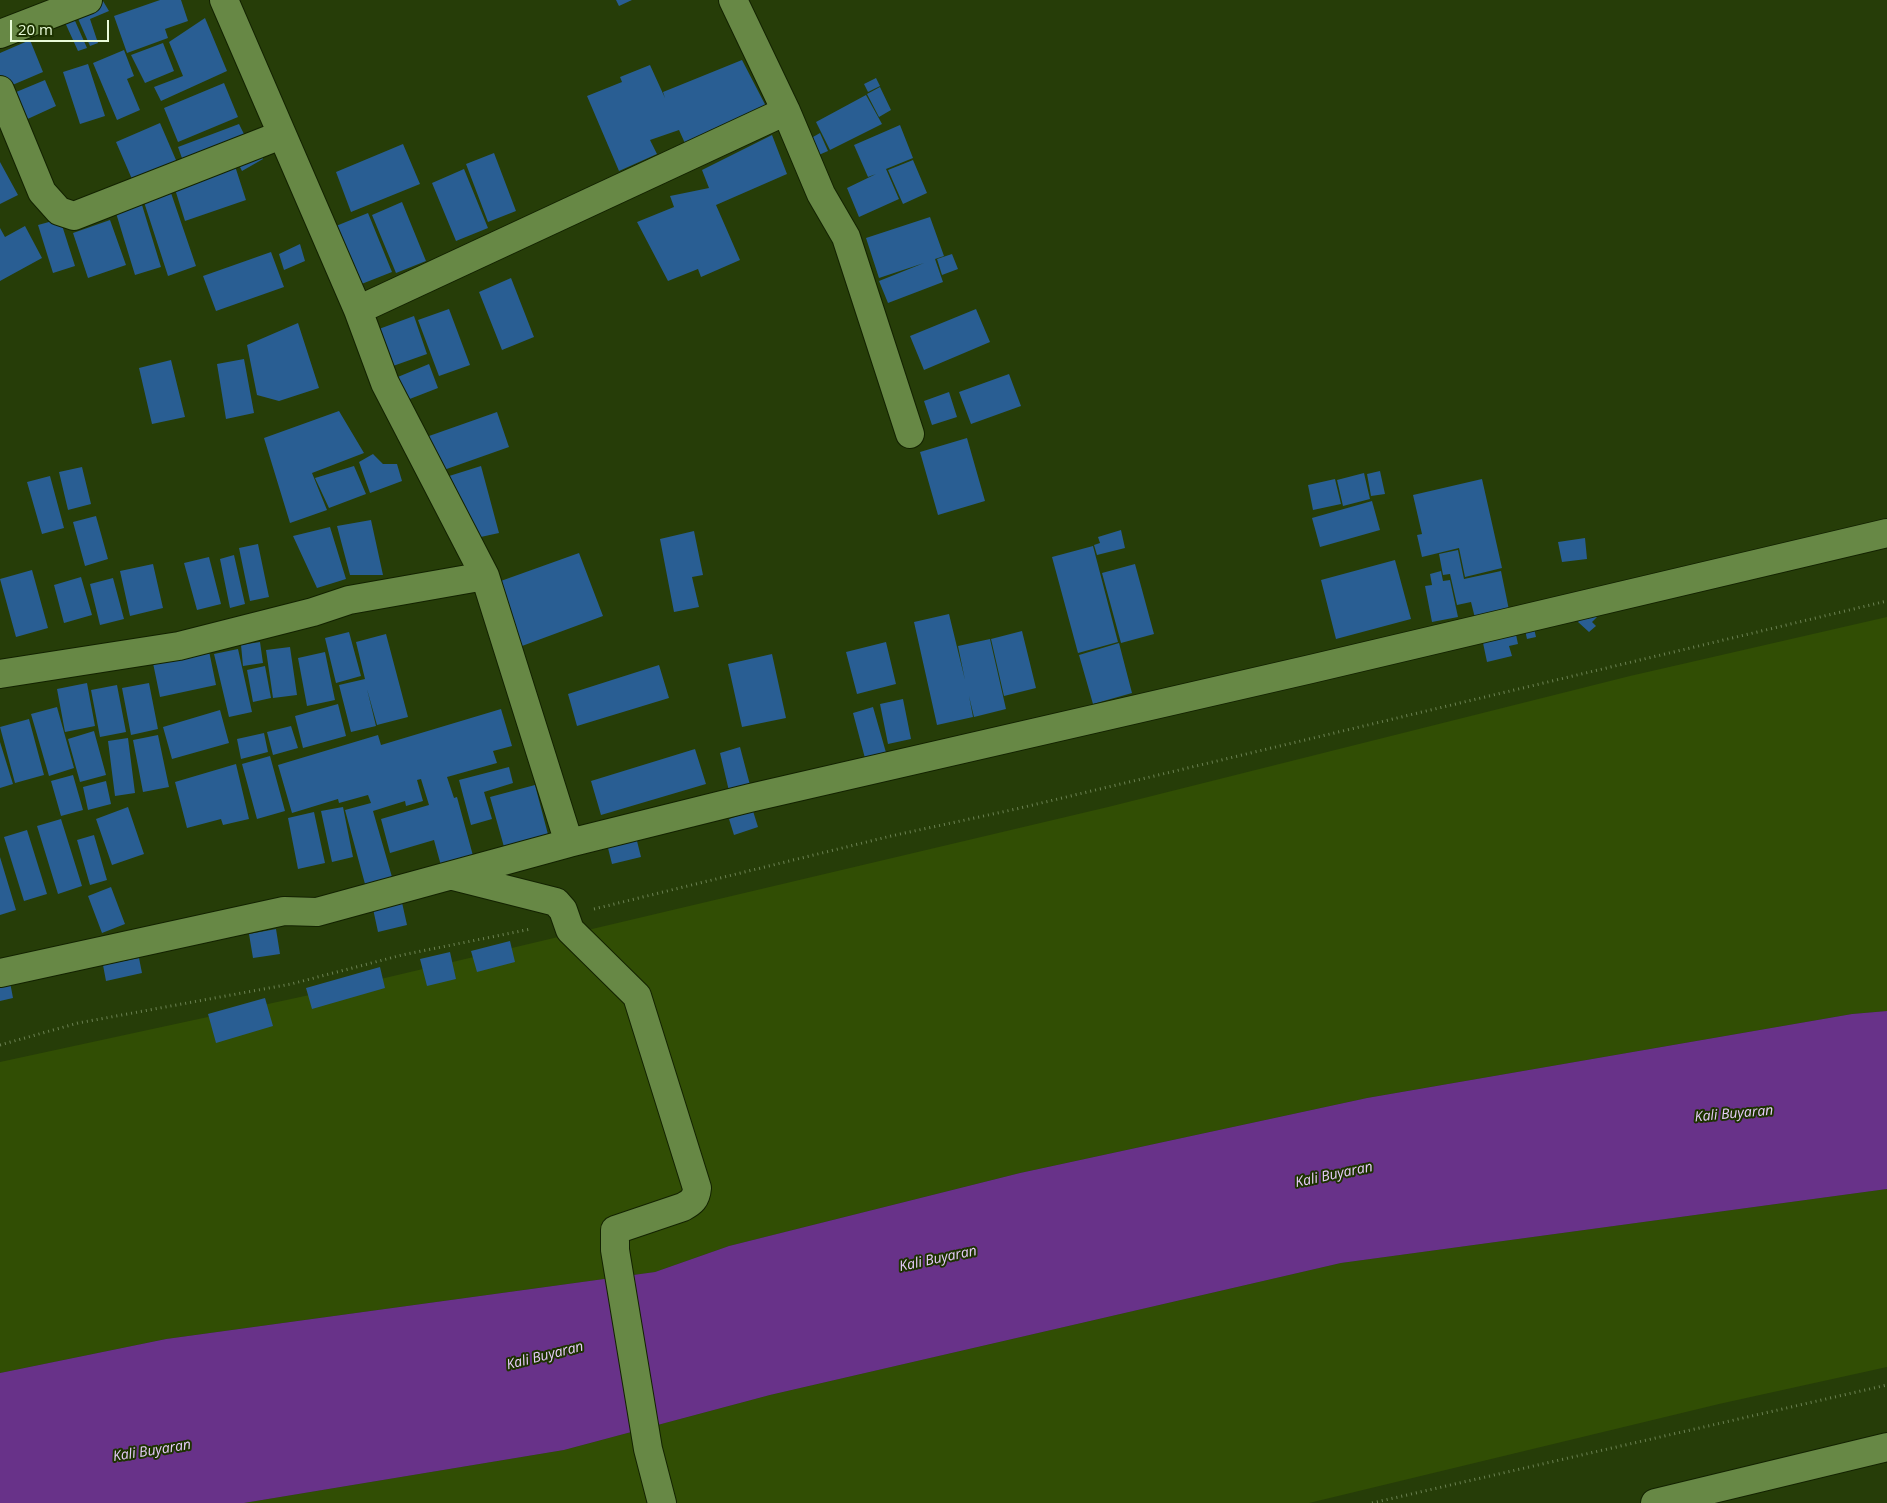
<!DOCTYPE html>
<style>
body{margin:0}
#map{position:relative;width:1887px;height:1503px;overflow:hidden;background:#263d08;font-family:"Open Sans",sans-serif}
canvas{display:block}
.scale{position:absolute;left:10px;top:20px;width:99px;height:22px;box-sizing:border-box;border:2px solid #e9fcd9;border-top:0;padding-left:6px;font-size:15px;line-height:18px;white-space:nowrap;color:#e9fcd9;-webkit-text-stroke:4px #1d3300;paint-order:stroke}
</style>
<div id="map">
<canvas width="1887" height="1503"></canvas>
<div class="scale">20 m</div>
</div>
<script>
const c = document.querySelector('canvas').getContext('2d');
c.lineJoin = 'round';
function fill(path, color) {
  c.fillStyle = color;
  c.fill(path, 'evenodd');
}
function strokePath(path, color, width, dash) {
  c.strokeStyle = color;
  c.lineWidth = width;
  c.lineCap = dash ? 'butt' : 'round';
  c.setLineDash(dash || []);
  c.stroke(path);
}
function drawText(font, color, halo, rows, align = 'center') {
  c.font = font + ' "Open Sans",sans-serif';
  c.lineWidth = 4;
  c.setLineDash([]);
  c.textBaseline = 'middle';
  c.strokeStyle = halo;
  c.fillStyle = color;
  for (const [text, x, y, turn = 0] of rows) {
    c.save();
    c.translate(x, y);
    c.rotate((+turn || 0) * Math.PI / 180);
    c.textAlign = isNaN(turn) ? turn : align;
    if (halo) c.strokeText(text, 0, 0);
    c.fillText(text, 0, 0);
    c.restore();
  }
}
fill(new Path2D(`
 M1887 617V1011L1852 1014 1367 1098 1020 1173 729 1246 655 1272 166 1339 0 1373V1062L351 986 1108 807 1630 676Z
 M1887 1189V1367L1719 1404 1309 1503H244L564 1450 770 1395 1341 1263Z`), '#314e04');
fill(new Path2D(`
 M1887 1011V1189L1341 1263 770 1395 564 1450 244 1503H0V1373L166 1339 655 1272 729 1246 1020 1173 1367 1098 1852 1014Z`), '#683289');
fill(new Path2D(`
 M160 0H181L188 21 165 29 168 38 127 53 114 16Z
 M616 0H632L619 6Z
 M103 1 109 11 90 19 98 43 90 46 76 14Z
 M72 14 87 48 78 51 63 18Z
 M205 18 227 71 161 101 154 87 183 76 169 42Z
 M30 40 43 72 3 89 0 82V53Z
 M163 43 174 71 145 83 131 55Z
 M124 50 134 76 127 79 140 110 117 120 93 63Z
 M742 60 770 114 688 150 679 130 650 140 657 154 619 171 587 96 622 82 620 77 650 65 665 98 663 92Z
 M88 64 105 116 80 124 63 72Z
 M876 78 880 86 868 92 864 84Z
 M45 80 56 106 21 122 9 95Z
 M224 83 238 117 178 142 164 108Z
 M880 87 891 110 879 117 867 94Z
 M866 95 882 124 830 150 816 122Z
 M160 123 179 167 135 186 116 142Z
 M239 124 246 138 183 161 178 147Z
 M900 125 913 158 886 169 899 199 859 217 847 188 876 174 868 177 854 145Z
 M820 133 828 151 814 157 806 141Z
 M772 135 787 174 716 205 740 260 701 277 698 269 668 281 637 222 674 207 670 196 709 188 702 170Z
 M403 144 420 184 351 212 336 172Z
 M259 149 263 159 242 171 236 159Z
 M494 153 516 211 488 222 466 164Z
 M913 160 927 193 903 204 888 170Z
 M0 162 18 195 0 204Z
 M235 166 246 200 185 221 174 186Z
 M464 169 488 228 456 241 432 183Z
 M171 193 196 266 168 276 144 202Z
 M402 202 426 261 396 273 372 215Z
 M142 205 161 267 135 275 116 213Z
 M368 213 392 272 359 285 336 226Z
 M930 217 944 256 935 259 943 282 888 303 879 281 924 263 879 278 866 238Z
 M60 219 75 266 53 273 38 225Z
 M110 220 126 265 88 278 73 233Z
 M25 226 42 258 0 281V228L5 237Z
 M300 244 305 261 284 270 279 254Z
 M271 252 284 287 216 311 203 276Z
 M952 254 958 269 942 275 937 259Z
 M511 278 534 337 502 350 479 292Z
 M449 309 470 365 439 376 418 320Z
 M976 309 990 342 924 370 910 336Z
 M414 316 427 354 393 366 379 329Z
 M298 323 319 388 279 401 257 395 247 345Z
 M244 359 254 413 226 419 217 364Z
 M171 360 185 417 152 424 139 368Z
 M429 364 438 388 402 402 393 379Z
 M1009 374 1021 406 971 424 959 392Z
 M949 392 957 417 932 425 924 401Z
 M339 411 364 453 312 473 327 510 290 523 264 438Z
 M497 412 509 447 441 471 429 436Z
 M967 438 985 501 938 515 920 452Z
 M373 454 383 464H397L402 481 370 493 359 462Z
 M354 466 366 494 329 508 315 478Z
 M481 466 499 533 476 538 446 477Z
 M82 467 91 504 68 510 59 472Z
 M1380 471 1385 494 1371 496 1367 474Z
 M1364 473 1370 499 1343 506 1337 480Z
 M50 476 64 528 42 534 27 482Z
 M1335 479 1341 504 1313 510 1308 485Z
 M1482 479 1502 568 1465 577 1459 548 1422 557 1417 535 1422 534 1413 495Z
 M1372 501 1380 530 1320 547 1312 518Z
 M96 516 108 559 85 566 73 522Z
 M371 520 383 575H350L337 526Z
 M330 527 346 579 317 588 293 536Z
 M1121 530 1125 548 1097 555 1094 545 1100 543 1098 537Z
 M694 531 703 575 692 577 699 607 674 612 660 539Z
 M1585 538 1587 559 1562 562 1558 542Z
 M258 544 269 597 250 601 239 548Z
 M1093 546 1118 642 1078 653 1052 557Z
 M1458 550 1464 579 1501 571 1509 610 1475 618 1471 602 1457 605 1450 574 1443 575 1439 554Z
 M579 553 603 616 522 646 498 582Z
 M234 555 245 604 230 608 220 559Z
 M209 557 221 604 197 610 184 563Z
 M1395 560 1411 619 1336 639 1321 580Z
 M153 564 163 608 130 616 120 571Z
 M1135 564 1154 634 1121 643 1102 573Z
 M32 570 48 628 16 637 0 579Z
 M1441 571 1443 581 1450 580 1458 617 1432 622 1425 586 1432 585 1430 574Z
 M81 577 92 615 64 623 54 585Z
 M113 578 124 619 100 625 90 584Z
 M1593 613 1597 617 1592 622 1596 626 1589 632 1578 622 1584 615 1588 619Z
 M949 614 965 680 958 646 990 639 1006 709 974 717 969 696 973 717 937 725 914 622Z
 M1533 624 1536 637 1527 639 1524 626Z
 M1515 630 1518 644 1509 646 1512 656 1487 662 1482 638Z
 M1022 631 1036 688 1004 696 991 639Z
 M349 632 361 676 336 683 325 638Z
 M386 634 408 717 377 725 367 689 376 726 351 732 339 685 365 679 356 642Z
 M260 642 263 663 243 666 241 645Z
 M886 642 896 684 857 694 846 652Z
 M1119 643 1132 693 1093 704 1079 655Z
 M290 647 297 695 273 698 266 650Z
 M238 649 252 712 229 717 214 654Z
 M209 651 216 685 160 697 153 663Z
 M325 652 335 700 307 706 298 658Z
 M772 654 786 718 742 727 728 664Z
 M659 665 669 698 577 726 568 694Z
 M265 666 271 698 253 702 247 670Z
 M87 683 95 726 65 732 57 689Z
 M149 683 158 729 131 735 122 688Z
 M117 685 126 732 100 737 91 690Z
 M903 699 911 739 888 744 880 704Z
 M338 704 346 736 303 748 295 716Z
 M57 707 74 768 49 776 31 714Z
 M873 707 887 756 866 762 853 713Z
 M501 709 512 746 493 751 497 763 447 777 454 798 457 797 475 863 443 873 434 840 390 853 381 819 429 805 421 779 417 780 423 801 406 806 405 801 373 811 392 877 365 884 345 810 371 803 368 795 339 803 338 799 292 813 278 765 378 735 381 745Z
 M220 710 229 743 172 759 163 727Z
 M29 719 44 775 15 783 0 727Z
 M291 726 298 748 273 755 267 732Z
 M94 731 106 775 80 782 68 739Z
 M264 733 268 752 241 759 237 739Z
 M158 735 169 787 143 792 133 740Z
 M128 738 135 793 115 796 108 741Z
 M0 742 13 784 0 788Z
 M740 747 750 785 729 791 720 753Z
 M695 749 706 784 601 815 591 781Z
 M270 756 285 811 257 819 242 764Z
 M236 764 249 819 223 825 221 819 187 828 175 782Z
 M509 767 513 783 484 792 492 819 471 825 459 780Z
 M73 775 83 810 61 816 51 781Z
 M106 781 111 804 88 810 83 787Z
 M535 785 550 842 506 854 490 797Z
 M128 807 144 854 112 865 96 819Z
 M343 807 353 857 332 862 321 811Z
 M753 811 758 827 734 835 729 819Z
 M314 812 325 863 298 869 288 818Z
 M61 819 82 886 58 894 37 826Z
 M27 830 47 894 24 901 4 837Z
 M94 835 107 880 90 885 77 840Z
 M636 837 641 857 612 864 607 844Z
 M0 857 16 910 0 915Z
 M111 887 125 924 102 933 88 896Z
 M401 898 407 925 378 932 372 904Z
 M276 929 280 954 253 958 249 934Z
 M510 941 515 962 477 972 471 951Z
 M450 952 456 979 427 986 420 959Z
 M139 958 142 973 106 981 103 965Z
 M380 967 385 988 312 1009 306 988Z
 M10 982 13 998 0 1001V985Z
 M265 998 273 1026 216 1043 208 1014Z`), '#295e93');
const minor = new Path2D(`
 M733 0 786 111 821 194 846 237 910 434
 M0 34 88 0
 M0 90 42 192 59 211 74 216 281 135
 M358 310 786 111
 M485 576 569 843
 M0 674 179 646 313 612 349 600 485 576 385 383 358 310 224 0
 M453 876 556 902 563 910 570 930 637 996 697 1188C696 1199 692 1202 683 1207L615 1230V1250L648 1449 662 1503
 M0 973 284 911 317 912 569 843 750 798 1311 669 1887 533
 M1655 1503 1887 1447`);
strokePath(minor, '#132201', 30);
strokePath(new Path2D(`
 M594 909 891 836 1016 809 1887 601
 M0 1045 78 1023 291 984 402 955 531 929
 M1372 1503 1887 1385`), '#6c8253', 3, [1, 4]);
strokePath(minor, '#678845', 28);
drawText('italic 14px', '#e8cdfc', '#1d3300', [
 ["Kali Buyaran",1734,1114,-5],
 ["Kali Buyaran",1334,1175,-12],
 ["Kali Buyaran",938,1259,-12],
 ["Kali Buyaran",545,1356,-14],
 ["Kali Buyaran",152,1451,-9]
]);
</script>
